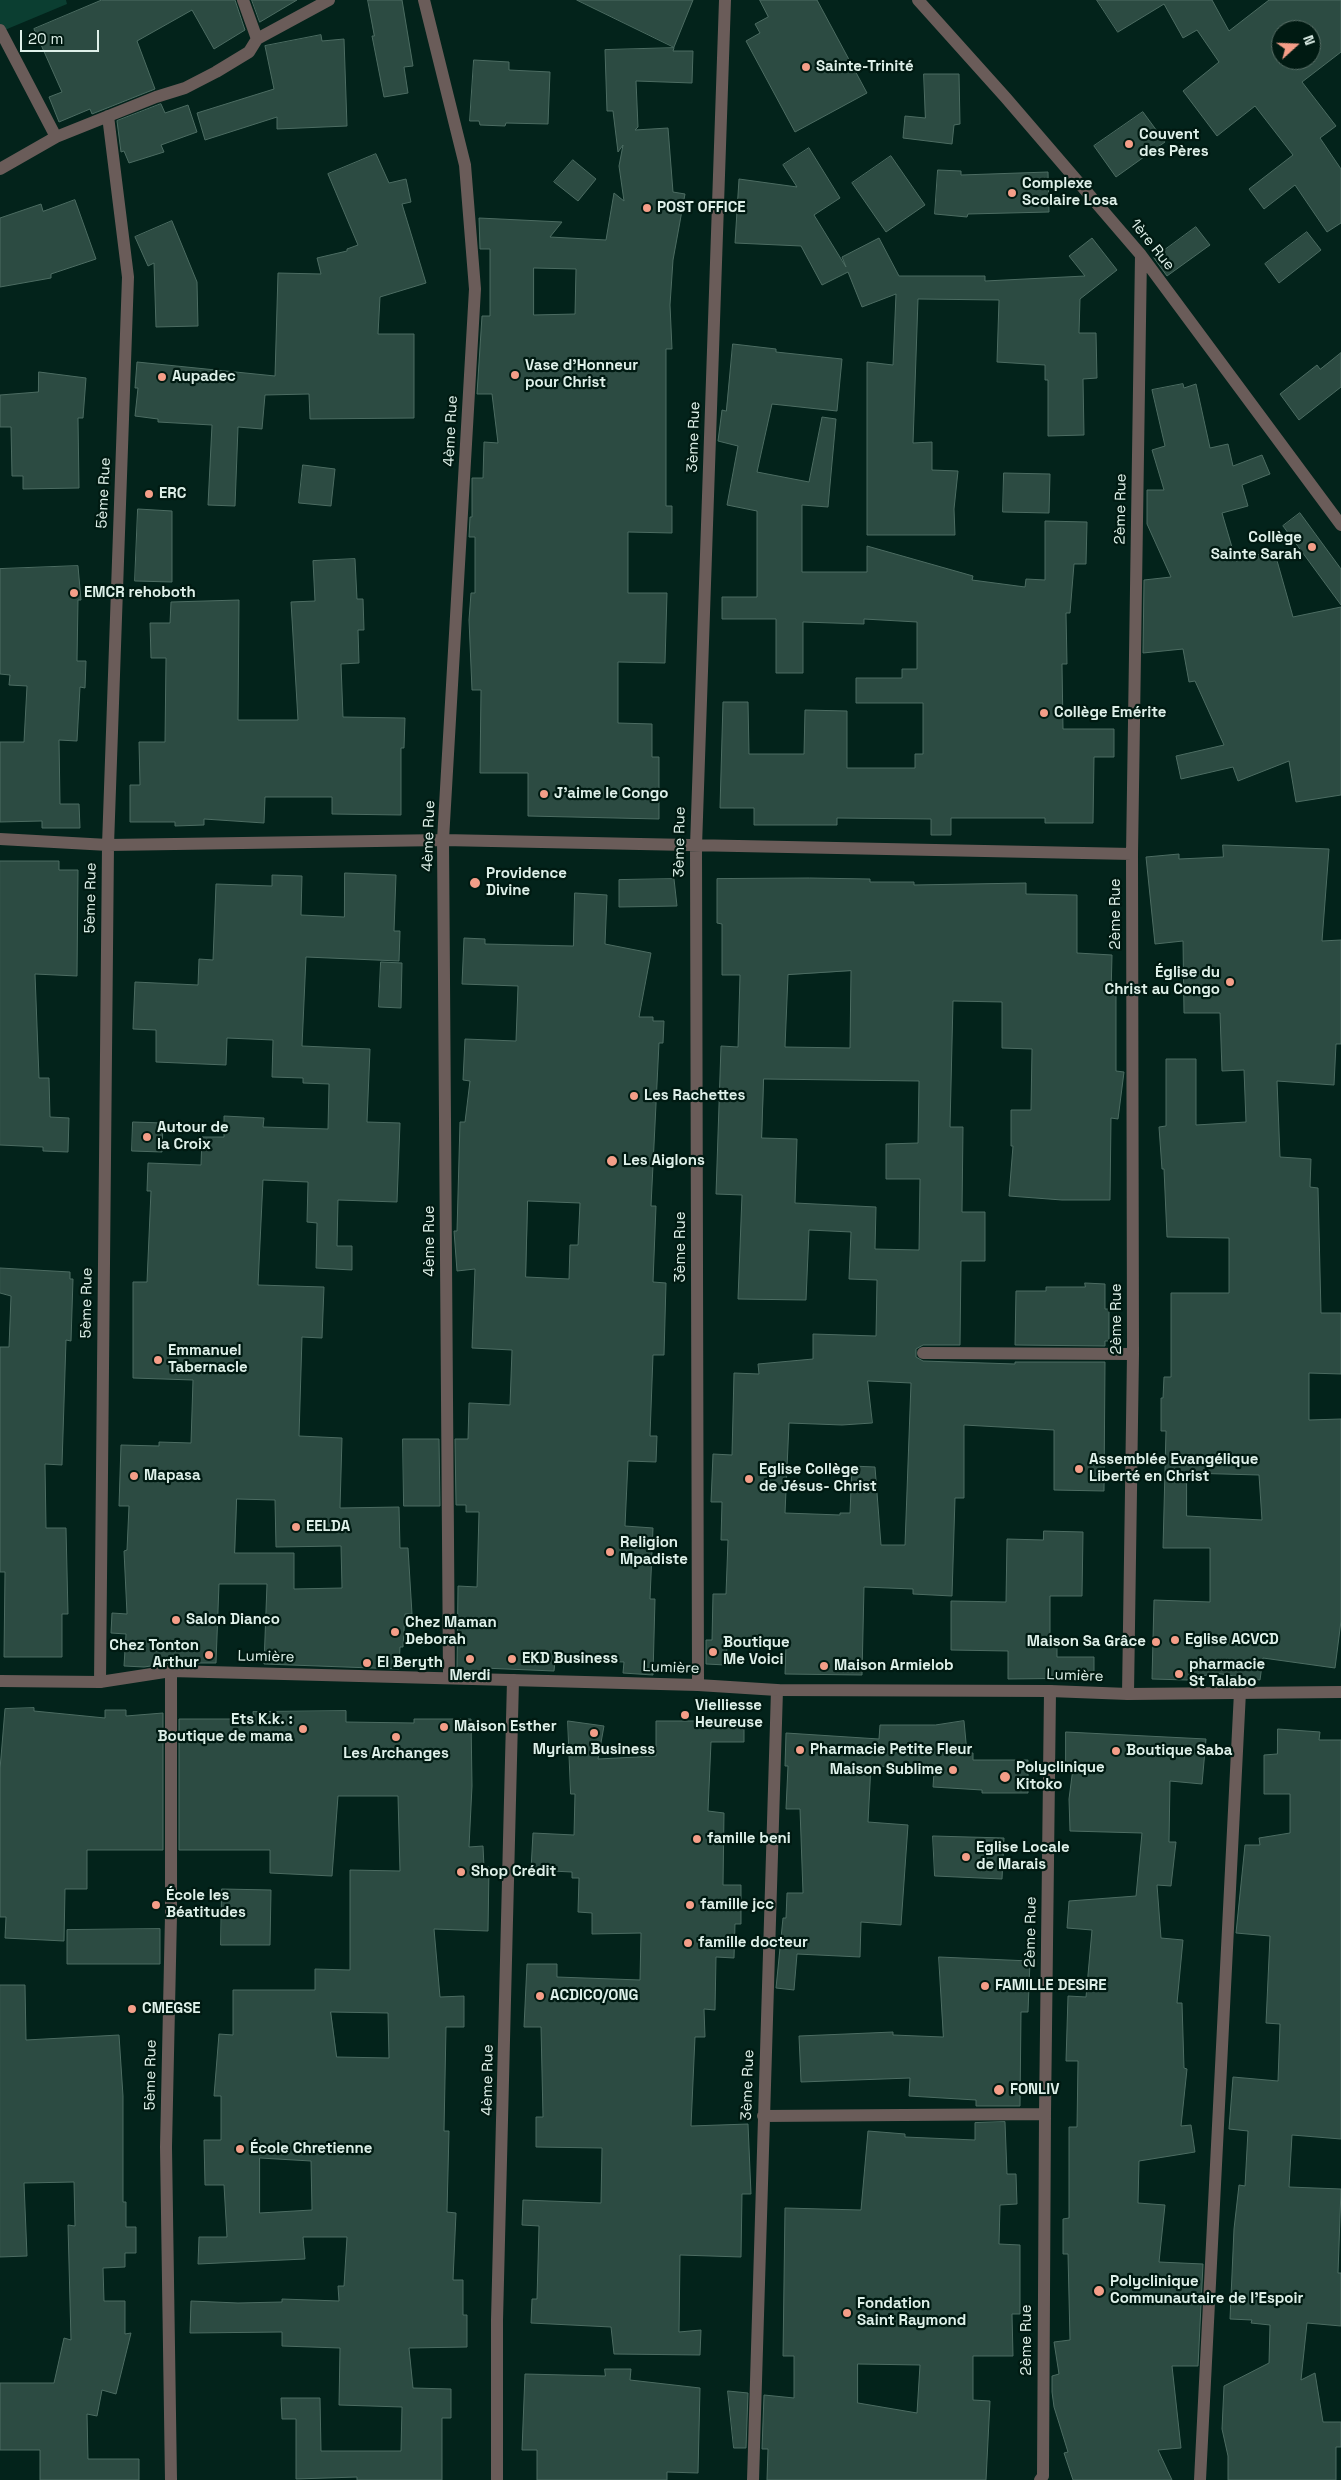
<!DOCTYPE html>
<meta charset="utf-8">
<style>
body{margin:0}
#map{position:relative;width:1341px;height:2480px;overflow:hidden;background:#03231b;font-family:"Space Grotesk",sans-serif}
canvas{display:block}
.north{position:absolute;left:1271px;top:20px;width:50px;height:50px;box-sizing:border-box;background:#001a12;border:1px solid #597068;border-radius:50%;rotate:70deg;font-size:14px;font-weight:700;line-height:20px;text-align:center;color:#def0e9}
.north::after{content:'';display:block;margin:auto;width:18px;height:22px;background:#f49e88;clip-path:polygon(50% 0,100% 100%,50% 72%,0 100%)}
.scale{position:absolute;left:20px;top:30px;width:79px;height:22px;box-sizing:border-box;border:2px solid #def0e9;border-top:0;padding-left:6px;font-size:15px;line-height:18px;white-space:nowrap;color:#def0e9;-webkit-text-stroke:4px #001a12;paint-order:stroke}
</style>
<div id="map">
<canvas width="1341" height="2480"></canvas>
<div class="north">N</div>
<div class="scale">20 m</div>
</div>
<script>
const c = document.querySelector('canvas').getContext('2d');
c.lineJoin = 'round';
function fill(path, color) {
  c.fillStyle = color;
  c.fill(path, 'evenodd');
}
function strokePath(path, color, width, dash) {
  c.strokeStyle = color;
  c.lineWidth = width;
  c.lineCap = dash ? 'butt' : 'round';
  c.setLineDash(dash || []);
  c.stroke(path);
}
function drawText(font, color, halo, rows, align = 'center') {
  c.font = font + ' "Space Grotesk",sans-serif';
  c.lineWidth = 4.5;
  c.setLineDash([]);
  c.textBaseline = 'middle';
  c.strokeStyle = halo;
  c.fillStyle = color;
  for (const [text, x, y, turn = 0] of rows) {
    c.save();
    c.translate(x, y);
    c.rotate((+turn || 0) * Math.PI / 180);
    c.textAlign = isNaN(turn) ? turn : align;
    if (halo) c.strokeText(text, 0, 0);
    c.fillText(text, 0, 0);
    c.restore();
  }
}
fill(new Path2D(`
 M0 0H66L67 4 0 32Z`), '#0b3e31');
const building = new Path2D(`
 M102 0H235L245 30 214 49 192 10 137 41 155 89 92 114 90 109 59 122 49 97 62 92 34 29Z
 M252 0H297L260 22Z
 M368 0H402L413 66 404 67 408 93 384 97 372 36H374Z
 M577 0H693L674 47Z
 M760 0H817L867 93 795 132 746 41 760 33 755 24 768 17Z
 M1097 0H1212L1229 31 1269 0H1341V52L1302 82 1336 126 1320 138 1341 169V223L1327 232 1295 185 1264 209 1249 189 1293 155 1255 106 1217 136 1183 91 1219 62 1197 30 1183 38 1164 4 1118 32ZM1281 30H1311V60H1281Z
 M321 35 322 41 344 39 347 126 277 129V117L205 140 197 113 274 89 265 46Z
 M674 48 673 51H693L692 83 636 81 638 127 635 130 668 128 673 192 685 194 673 260 670 305 672 349H666V506H672V533L628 532V593H667L665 663 618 662V723L652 724V757H659V819L528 816V773H480L481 690H472L469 620 471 593H475V537H469L470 517H472V478H483L484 442 498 443 492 394H477L482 316H490V249H480L479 218 562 222 550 237 606 240 614 193 624 201 619 166 623 145 618 152 613 111H607L605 50ZM534 268 576 269 575 314 534 315Z
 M474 60 509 62V70L550 72 548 124 506 123 505 126 480 125 479 121H470Z
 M924 74H959L960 124 954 125 952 144 903 138 905 116 925 118Z
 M161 104 165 113 188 105 197 132 161 145 164 152 129 163 124 151 121 152 117 121Z
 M1143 112 1165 142 1116 177 1094 146Z
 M809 148 840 198 814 215 846 267 842 257 879 238 899 276H985V281L1085 276 1069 256 1092 238 1117 270 1080 299 1079 333H1096L1097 378 1083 379 1084 435 1048 436V380H1045V365L997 362 999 300 918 299 913 443 932 442V470L958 471 954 509 955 535H867V362L893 365 896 294 862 307 848 272 822 285 801 246 735 243 739 179 797 187 783 165Z
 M376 154 389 183 406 179 411 202 402 204 426 283 380 297 378 334H414V418L310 419 309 394 265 395 262 429 238 427 235 506 208 505 212 425 158 422V419L135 416 138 388H135L137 362 275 376 278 273 321 274 317 258 347 251V249L358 245 328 174Z
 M891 156 925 205 886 232 852 183Z
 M573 160 596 179 578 201 554 182Z
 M938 170 961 171V175L1048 172 1049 212 968 214 967 217 935 214Z
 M75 200 96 259 51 274V278L0 287V218L41 204 43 211Z
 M172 221 197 282 198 326 156 327 154 263 148 266 135 237Z
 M1196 227 1210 245 1167 276 1154 258Z
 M1307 232 1321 250 1279 283 1265 264Z
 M733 344 776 349V352L842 359 837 411 772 404 757 472 809 482 822 417 836 419 828 507 802 505V572H867V546L973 576 972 580 1025 587 1026 579 1045 580V521L1087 522 1086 564H1074L1070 613H1066L1067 664H1062L1063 729H1114V757H1094L1093 823H1045V818H951V835H931V819L837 818V825H754V808H720L723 702H748L749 754H804L805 710 847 711V768H915V754H923V703H856V678H902V669H917V622L864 619V624L803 622V673H776V619H722V597H757V511L727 505 738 446 718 441 722 410 726 411Z
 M1341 353V387L1299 420 1280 394 1317 365 1320 369Z
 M39 372 86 378 83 418H78L79 488 23 489V476H12L11 427H0V395L38 392Z
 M1183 384 1184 388 1196 384 1210 448 1228 444 1233 466 1262 455 1270 474 1242 485 1248 506 1222 513 1236 561 1274 550 1293 617 1341 607V795L1296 802 1289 761 1238 781 1233 767 1181 779 1176 756 1224 745 1195 681 1189 682 1183 649 1143 653 1144 580 1171 577 1147 524V490H1164L1152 450 1165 446 1152 390Z
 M303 465 335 469 331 506 299 503Z
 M1004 473 1050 474 1049 513 1003 512Z
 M138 509 172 511V582L135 581Z
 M1300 513 1341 569V605L1283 526Z
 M355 559 357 599H363L364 630H358L359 663 341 664 343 717 405 718 404 748H401V815L332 814V797H265L264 823 204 819V825L175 826V822H130V785H140L139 742H165L166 658H151L150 623H170L171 602 239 600 238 720H298L291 602 315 601 313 561Z
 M78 566 81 600H78L77 661H86L85 688 80 687 77 741 59 740 60 804H79L80 828H42V821L0 822V742H24L27 686 9 685 10 675 0 674V569Z
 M1223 845 1329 849 1322 941 1341 940V1044H1336L1334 1085 1277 1081 1280 1157 1311 1159 1310 1187 1318 1188 1321 1313H1341V1374L1309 1373V1420L1341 1419V1621L1335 1668 1263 1658 1260 1680 1215 1673 1187 1680 1152 1679 1154 1600 1210 1602V1548H1163L1166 1431H1161V1398H1163L1164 1377H1171V1293H1229V1238L1167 1237 1164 1169H1162L1159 1127 1166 1126V1059H1196V1125L1246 1122 1244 1070 1222 1071 1220 1013H1184L1183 941 1155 944 1146 857 1179 854V859L1223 857ZM1187 1473 1259 1475 1262 1520 1187 1516Z
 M0 861H59V870H78L77 976 35 974 39 1078H49L50 1117 69 1118 68 1152 43 1151V1147L0 1145Z
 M345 873 396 875 394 931H400L399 961 306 957 302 1046 370 1049 367 1122 400 1123 397 1202 338 1200 337 1246H352V1270L316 1268 317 1223 307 1222 308 1182 263 1180 258 1285 324 1287 322 1338 302 1337 299 1436 342 1438 340 1508 399 1507 400 1548H408L412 1614H405L403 1647H400L399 1669 264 1664 267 1584H219L216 1663H171L144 1667 124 1666 126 1634 111 1633 112 1613 127 1614 124 1551 127 1550 129 1506H119L121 1445 159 1446V1442L191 1443 193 1380 133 1378V1282H147L151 1191H147L148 1163 201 1165 202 1137H224V1116L264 1118 263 1127 328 1129 329 1084 303 1083V1078L272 1077 273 1040 227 1038 226 1065 156 1062V1030L133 1029 135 982 198 985 199 959 213 960 216 884 272 886V875L302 876 301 915 344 917ZM237 1499 275 1500 276 1547 341 1546 342 1588 294 1589V1553H235Z
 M810 878 870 879V882H914V885L1026 883V894L1077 895V953L1112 955 1111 995H1116V1071L1124 1072 1118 1119 1111 1118 1110 1200H1062L1009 1196 1013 1146H1011V1110H1031L1032 1049 1002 1048V1002L953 1001 950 1127H963L962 1212H985V1261H961L960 1345H923L916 1349V1357L923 1361 1015 1364V1362H1105L1104 1491 1054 1490V1430L964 1425V1498H955L952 1596 913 1594V1589L864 1587 862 1675 785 1674 786 1645H727L726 1665 706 1664V1640H712L713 1594H726L728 1540H721L722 1502H711L713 1454 732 1455 734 1373 759 1374 758 1364 813 1359V1334L876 1336 877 1280 849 1279 851 1232 809 1230 806 1300 738 1299 742 1195 716 1194 721 1046 738 1047 740 975H722V924L717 923V879ZM851 971 850 1048 785 1047 788 975ZM764 1079 919 1081 918 1143 886 1144V1179H920L919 1250 875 1249 876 1207 795 1203 797 1139 762 1138ZM868 1381 911 1383 905 1545H881L875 1467 852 1466 850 1513H840V1515L785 1513 789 1423 842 1425 872 1423Z
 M674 879 677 906 619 907V880Z
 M575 893 607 895 605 944 651 953 639 1017H653V1021H664L663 1043H659L651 1206H656L653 1282 666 1283 664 1355H653L650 1436H657L656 1462 628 1461 625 1526 653 1528 650 1599H655L653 1675 623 1673 624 1662 555 1660 554 1671 483 1668V1671L457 1670 458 1586 477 1587 479 1512H466V1505H456L455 1439H468L469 1403 510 1405 512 1350 472 1348 475 1269 457 1271 454 1231H457L460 1122H465L470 1081 463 1080 465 1039 516 1041 518 986 462 984 464 938 485 939V944L573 946ZM528 1201 580 1203 578 1245H570L569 1279 526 1277Z
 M381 962 402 963 401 1008 379 1007Z
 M133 1122 163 1123 162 1152 132 1151Z
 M0 1268 70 1272V1279H73L71 1341 66 1340 62 1465 45 1464 46 1528H66L68 1614H62V1657H4L5 1572H0V1347H9L11 1296 0 1293Z
 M1085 1283 1105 1284V1309H1109V1341H1105V1346L1015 1345 1016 1291H1046V1287H1085Z
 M403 1439H439L440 1506H404Z
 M1044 1531 1083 1532 1082 1596H1050V1646H1057V1657H1094V1678L1008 1679V1651L951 1650V1601L1006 1602 1007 1539 1043 1540Z
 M34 1708V1711L105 1718V1710H126V1716L163 1713V1850H87V1889H65L64 1941 5 1938 6 1917H0V1769L5 1709Z
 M346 1711V1722L414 1723V1719H471L472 1786 469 1847 483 1846 484 1867H489L488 1931 434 1929 440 1997 464 1996V2027H446L444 2131H449L447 2212 456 2213 453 2280H463V2315H467V2347L409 2348 413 2388 451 2389V2418H442V2480H357V2477L296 2479V2419H282L281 2398H320L321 2451H401L402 2407 339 2405 340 2348 282 2346V2332L190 2333 191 2301 238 2303 282 2302V2299L339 2301 338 2286H344L347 2237H303L305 2259 198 2264 199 2237H227L224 2185H205L204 2140H221V2096H214L219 2034 233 2035V1990H315V1969L350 1970V1870L400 1871 398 1796H338L332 1876 270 1873V1850H179V1719H254L253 1712ZM331 2012 388 2013 389 2058 337 2057ZM260 2158 311 2161 312 2210 260 2213Z
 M568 1721 604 1726 598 1759 656 1756V1721H744V1742H711L708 1811 724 1813 723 1885H741V1924H735L734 1958 716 1957 715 2010 704 2009 705 2037H695L691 2126 748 2124 751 2194H742L741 2257 680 2255 679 2332 701 2330 700 2355 614 2354 611 2327 531 2323 532 2299H537L539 2226 522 2225 523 2200 601 2203 602 2148 536 2147V2117H543L541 2027H524L527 1964H557V1977L640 1980 641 1933 592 1934V1913L578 1912 579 1878H572V1872L531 1870 533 1833 574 1835 575 1794H571Z
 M964 1721 967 1753H973V1760H1028V1793H982V1790L933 1787 934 1772 871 1765 868 1822 908 1825 901 1925 861 1922 860 1957 797 1954 794 1990 776 1988 783 1918H786L787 1893H803L800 1809H786L788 1766H785L786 1733 879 1739 880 1725H935Z
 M1278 1729 1320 1732 1319 1740H1341V2139L1292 2135 1289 2187 1341 2189 1338 2273H1341V2326L1307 2323 1301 2380 1315 2373 1323 2422H1341V2447H1336V2480H1228V2456L1222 2429 1224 2386 1269 2363 1270 2325 1251 2323 1252 2320 1230 2319 1234 2229 1239 2185 1245 2186 1248 2131 1229 2129 1233 2077 1278 2081 1280 2024 1266 2023 1270 1936 1236 1933 1245 1845H1260L1259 1838 1290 1833V1794H1264V1755L1277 1754Z
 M1066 1732 1206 1739 1202 1784 1170 1781 1169 1842H1176L1171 1886 1157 1885 1161 1938 1183 1940 1177 2003H1182L1184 2068 1187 2069 1181 2126 1191 2125 1195 2152 1139 2161 1138 2203 1165 2205 1159 2262 1203 2264 1198 2366H1172L1181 2448 1158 2450 1172 2480H1073L1064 2453 1068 2452 1054 2407 1052 2392V2376L1059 2374 1054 2342 1070 2340 1068 2254H1063V2219L1069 2218V2127H1077L1078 2061H1066L1068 1996 1086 1997 1092 1930 1067 1928 1069 1901 1136 1896 1142 1833 1070 1831 1069 1799 1073 1768H1066Z
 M933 1836 1004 1838 1002 1879 935 1876Z
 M222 1889 271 1890 270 1945H221Z
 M160 1929V1964H67V1930Z
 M939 1957 1030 1961 1028 2012H1021L1020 2106H976V2100L909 2096 910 2078 801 2082 799 2036 893 2032V2035L943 2037Z
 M0 1985H25L26 2040 119 2035 123 2096V2202H126V2227H136V2253H125V2267L103 2268 104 2301H125V2334L131 2333 116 2394 102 2390 97 2416 87 2414 88 2459H139V2480H40V2450H0V2383H54L64 2338 71 2340 68 2225 75 2226 74 2182 24 2183 27 2256 0 2257Z
 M1005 2122 1007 2174H1016L1017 2204 1000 2205 999 2244 1020 2245V2314H1012L1013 2356H973V2400L990 2401 986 2480H767L768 2449H762L764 2395 794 2398V2356H783L785 2208 861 2210 868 2131 905 2134V2137L975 2140V2123ZM858 2364 920 2365 917 2413 858 2403Z
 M605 2369H631L630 2380 700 2388 698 2473 667 2472V2480H537V2450H522L525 2374 605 2376Z
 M728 2391 748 2393 746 2448H734Z`);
fill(building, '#2c4b42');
strokePath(building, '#4c6c62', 1);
strokePath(new Path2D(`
 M243 0 257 39
 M424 0 465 165 475 289 443 840 449 1678
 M918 0 1006 98 1141 255 1341 525
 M0 30 56 137
 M0 169 56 137 156 97 185 88 216 72 249 52 257 39 329 0
 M0 839 108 845 443 840 1132 854
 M923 1353 1133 1354
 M171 1671V1915L166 2147 171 2480
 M100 1682 108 845 128 277 108 116
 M698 1685 696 846 725 0
 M1128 1694 1133 1354 1132 854 1141 255
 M763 2116 1045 2114
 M497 2480V2320L513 1680
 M753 2480 777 1690
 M1040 2480 1043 2476 1045 2114 1050 1691
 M1200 2480 1240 1692`), '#6a5c59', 12);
strokePath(new Path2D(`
 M0 1681 100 1682 171 1671 698 1685 777 1690 1050 1691 1128 1694 1341 1692`), '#6a5c59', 12);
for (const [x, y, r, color] of [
 [806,67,5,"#f49e88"],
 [1129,144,5,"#f49e88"],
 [1012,193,5,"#f49e88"],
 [647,208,5,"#f49e88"],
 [515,375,5,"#f49e88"],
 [162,377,5,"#f49e88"],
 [149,494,5,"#f49e88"],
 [1312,547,5,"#f49e88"],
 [74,593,5,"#f49e88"],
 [1044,713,5,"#f49e88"],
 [544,794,5,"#f49e88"],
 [475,883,6,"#f49e88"],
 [1230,982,5,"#f49e88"],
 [634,1096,5,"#f49e88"],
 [147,1137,5,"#f49e88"],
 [612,1161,6,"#f49e88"],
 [158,1360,5,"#f49e88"],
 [1079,1469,5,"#f49e88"],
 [134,1476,5,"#f49e88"],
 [749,1479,5,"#f49e88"],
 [296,1527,5,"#f49e88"],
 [610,1552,5,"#f49e88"],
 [176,1620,5,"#f49e88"],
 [395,1632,5,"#f49e88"],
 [1175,1640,5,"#f49e88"],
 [1156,1642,5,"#f49e88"],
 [713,1652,5,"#f49e88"],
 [209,1655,5,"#f49e88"],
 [470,1659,5,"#f49e88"],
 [512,1659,5,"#f49e88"],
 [367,1663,5,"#f49e88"],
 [824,1666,5,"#f49e88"],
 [1179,1674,5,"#f49e88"],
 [685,1715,5,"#f49e88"],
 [444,1727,5,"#f49e88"],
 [303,1729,5,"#f49e88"],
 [594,1733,5,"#f49e88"],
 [396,1737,5,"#f49e88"],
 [800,1750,5,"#f49e88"],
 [1116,1751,5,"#f49e88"],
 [953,1770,5,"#f49e88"],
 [1005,1777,6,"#f49e88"],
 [697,1839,5,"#f49e88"],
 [966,1857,5,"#f49e88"],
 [461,1872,5,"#f49e88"],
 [156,1905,5,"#f49e88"],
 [690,1905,5,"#f49e88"],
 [688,1943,5,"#f49e88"],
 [985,1986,5,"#f49e88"],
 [540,1996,5,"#f49e88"],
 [132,2009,5,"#f49e88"],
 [999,2090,6,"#f49e88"],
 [240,2149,5,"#f49e88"],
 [1099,2291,6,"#f49e88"],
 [847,2313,5,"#f49e88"]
]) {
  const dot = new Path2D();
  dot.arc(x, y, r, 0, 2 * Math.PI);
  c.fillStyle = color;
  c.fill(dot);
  strokePath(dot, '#001a12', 2);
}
drawText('bold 15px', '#def0e9', '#001a12', [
 ["Sainte-Trinité",816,67],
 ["Couvent",1139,135],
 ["des Pères",1139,152],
 ["Complexe",1022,184],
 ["Scolaire Losa",1022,201],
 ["POST OFFICE",657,208],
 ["Vase d'Honneur",525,366],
 ["pour Christ",525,383],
 ["Aupadec",172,377],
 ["ERC",159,494],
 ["Collège",1302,538,"right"],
 ["Sainte Sarah",1302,555,"right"],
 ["EMCR rehoboth",84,593],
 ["Collège Emérite",1054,713],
 ["J'aime le Congo",554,794],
 ["Providence",486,874],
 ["Divine",486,891],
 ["Église du",1220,973,"right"],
 ["Christ au Congo",1220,990,"right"],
 ["Les Rachettes",644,1096],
 ["Autour de",157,1128],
 ["la Croix",157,1145],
 ["Les Aiglons",623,1161],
 ["Emmanuel",168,1351],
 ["Tabernacle",168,1368],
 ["Assemblée Evangélique",1089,1460],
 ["Liberté en Christ",1089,1477],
 ["Eglise Collège",759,1470],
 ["de Jésus- Christ",759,1487],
 ["Mapasa",144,1476],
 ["EELDA",306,1527],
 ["Religion",620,1543],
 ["Mpadiste",620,1560],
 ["Salon Dianco",186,1620],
 ["Chez Maman",405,1623],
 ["Deborah",405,1640],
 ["Eglise ACVCD",1185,1640],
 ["Maison Sa Grâce",1146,1642,"right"],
 ["Boutique",723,1643],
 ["Me Voici",723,1660],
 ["Chez Tonton",199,1646,"right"],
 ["Arthur",199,1663,"right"],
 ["EKD Business",522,1659],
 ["El Beryth",377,1663],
 ["pharmacie",1189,1665],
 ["St Talabo",1189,1682],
 ["Maison Armielob",834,1666],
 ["Merdi",470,1676,"center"],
 ["Vielliesse",695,1706],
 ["Heureuse",695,1723],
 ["Ets K.k. :",293,1720,"right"],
 ["Boutique de mama",293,1737,"right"],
 ["Maison Esther",454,1727],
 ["Myriam Business",594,1750,"center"],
 ["Pharmacie Petite Fleur",810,1750],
 ["Boutique Saba",1126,1751],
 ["Les Archanges",396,1754,"center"],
 ["Polyclinique",1016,1768],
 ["Kitoko",1016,1785],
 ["Maison Sublime",943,1770,"right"],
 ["famille beni",707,1839],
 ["Eglise Locale",976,1848],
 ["de Marais",976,1865],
 ["Shop Crédit",471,1872],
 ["École les",166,1896],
 ["Béatitudes",166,1913],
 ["famille jcc",700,1905],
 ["famille docteur",698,1943],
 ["FAMILLE DESIRE",995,1986],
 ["ACDICO/ONG",550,1996],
 ["CMEGSE",142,2009],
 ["FONLIV",1010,2090],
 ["École Chretienne",250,2149],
 ["Polyclinique",1110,2282],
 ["Communautaire de l'Espoir",1110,2299],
 ["Fondation",857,2304],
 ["Saint Raymond",857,2321]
], 'left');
drawText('15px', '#def0e9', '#001a12', [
 ["1ère Rue",1152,245,51],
 ["4ème Rue",451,431,-87],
 ["3ème Rue",694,437,-88],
 ["5ème Rue",104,493,-87],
 ["2ème Rue",1121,509,-89],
 ["4ème Rue",429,836,-88],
 ["3ème Rue",680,842,-89],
 ["5ème Rue",91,898,-89],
 ["2ème Rue",1116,914,-90],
 ["4ème Rue",430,1241,-90],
 ["3ème Rue",681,1247,-90],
 ["5ème Rue",87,1303,-89],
 ["2ème Rue",1117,1319,-90],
 ["Lumière",266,1657,1],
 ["Lumière",671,1668,2],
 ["Lumière",1075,1676,2],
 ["2ème Rue",1031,1932,-89],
 ["5ème Rue",151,2075,-89],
 ["4ème Rue",488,2080,-89],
 ["3ème Rue",748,2085,-88],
 ["2ème Rue",1027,2340,-90]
]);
</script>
